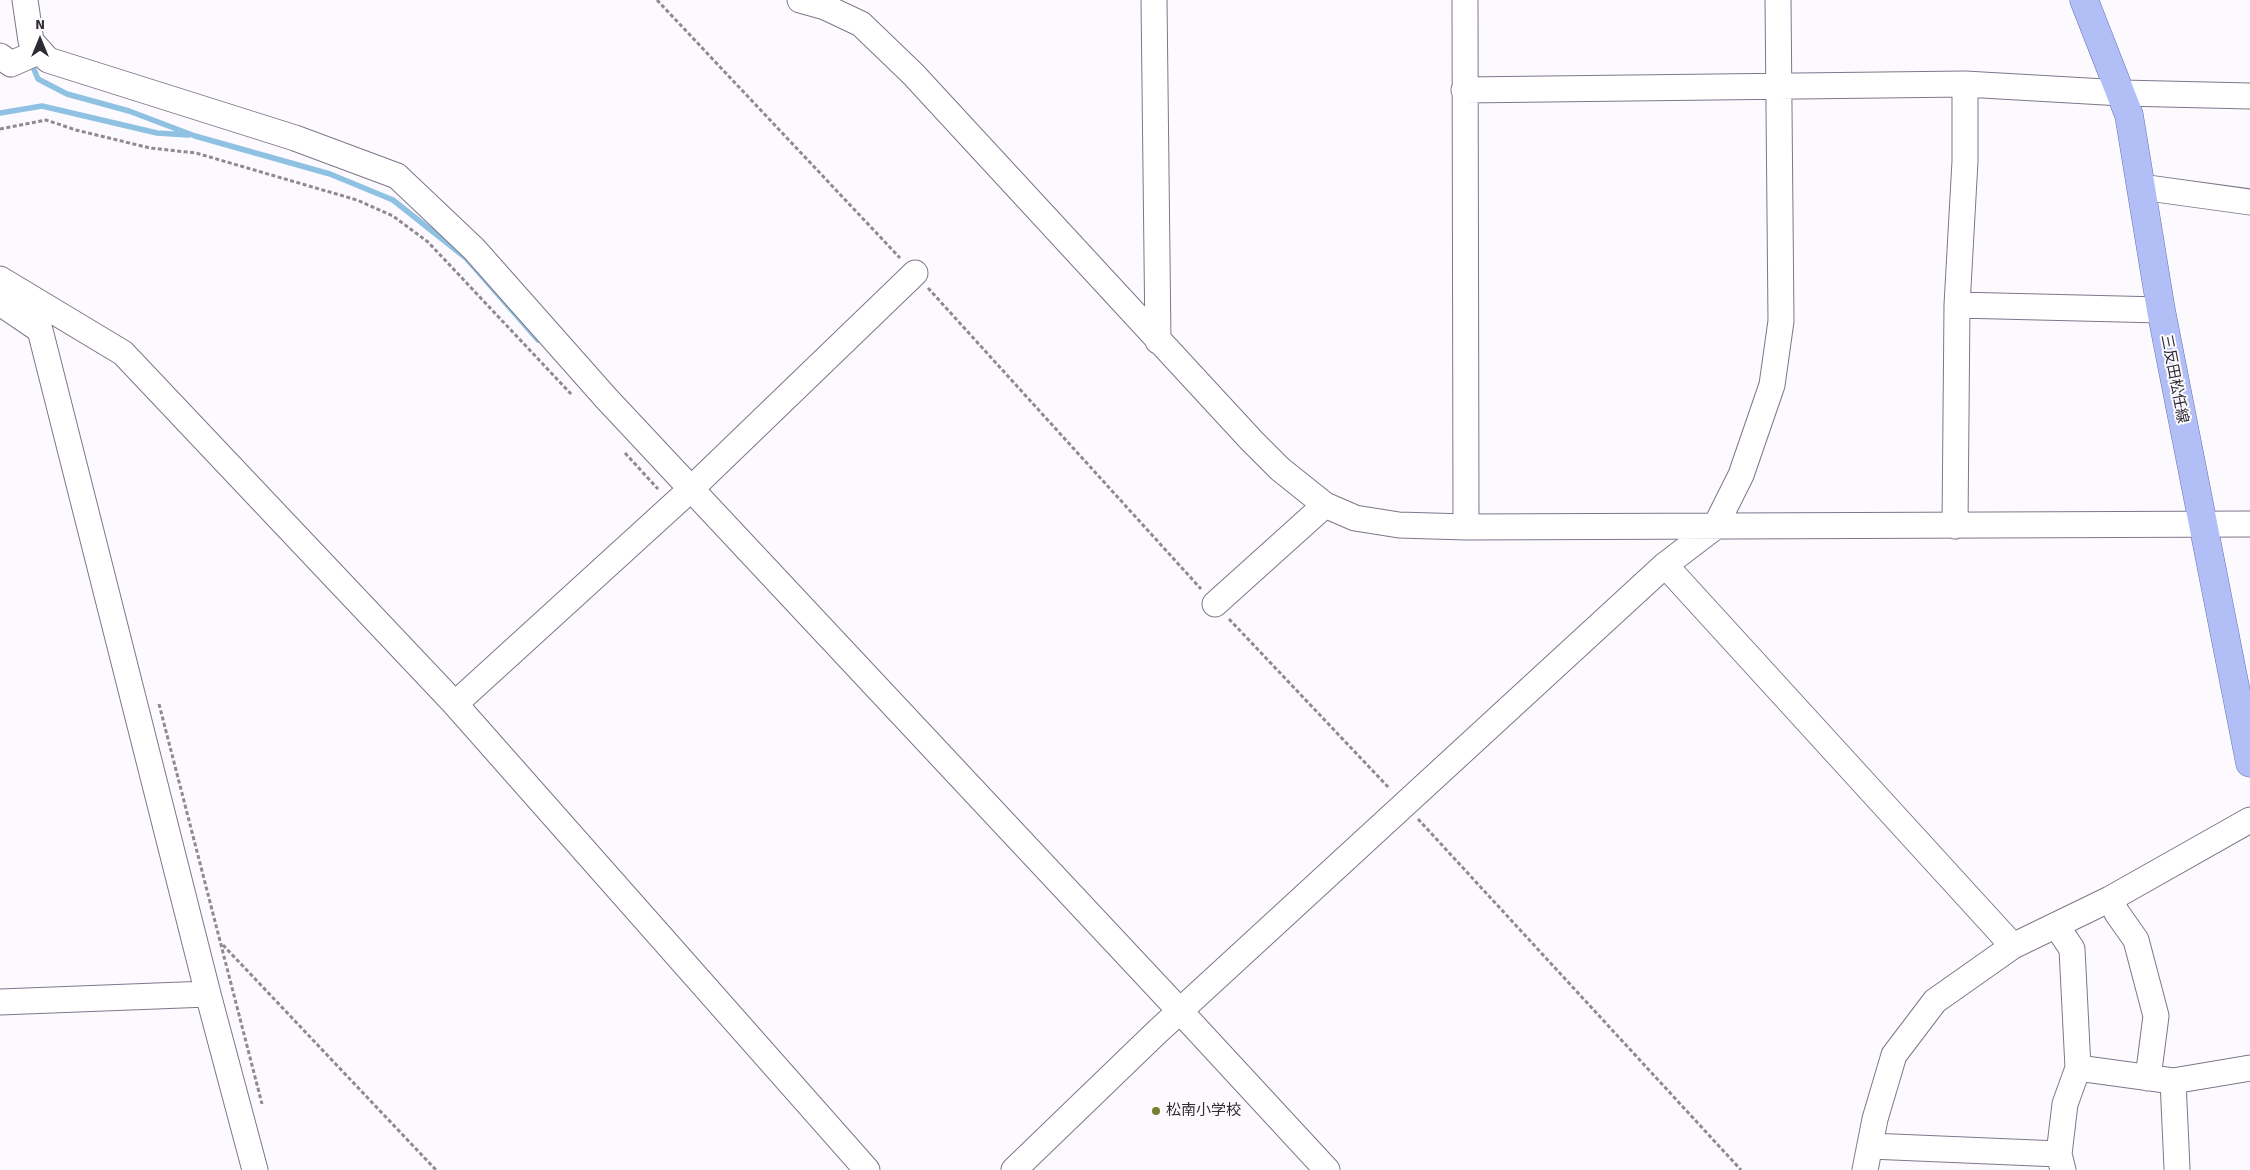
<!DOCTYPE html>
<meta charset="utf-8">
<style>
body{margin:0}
#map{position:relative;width:2250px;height:1170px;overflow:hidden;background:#fcfafe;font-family:Signika,sans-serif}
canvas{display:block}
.north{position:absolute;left:15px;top:15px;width:50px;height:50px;-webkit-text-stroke:4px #fcfafe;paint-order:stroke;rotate:0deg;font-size:14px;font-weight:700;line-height:20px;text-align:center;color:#2f2b33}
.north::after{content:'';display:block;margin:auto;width:18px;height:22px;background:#2f2b33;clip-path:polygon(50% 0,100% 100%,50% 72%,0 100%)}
</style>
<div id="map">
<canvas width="2250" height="1170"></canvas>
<div class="north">N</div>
</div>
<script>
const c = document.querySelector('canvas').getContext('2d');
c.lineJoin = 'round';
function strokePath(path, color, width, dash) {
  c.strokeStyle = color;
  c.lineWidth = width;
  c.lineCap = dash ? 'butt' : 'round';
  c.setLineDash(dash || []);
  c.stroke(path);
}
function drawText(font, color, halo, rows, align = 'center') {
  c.font = font + ' Signika,"Noto Sans JP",sans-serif';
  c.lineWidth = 4;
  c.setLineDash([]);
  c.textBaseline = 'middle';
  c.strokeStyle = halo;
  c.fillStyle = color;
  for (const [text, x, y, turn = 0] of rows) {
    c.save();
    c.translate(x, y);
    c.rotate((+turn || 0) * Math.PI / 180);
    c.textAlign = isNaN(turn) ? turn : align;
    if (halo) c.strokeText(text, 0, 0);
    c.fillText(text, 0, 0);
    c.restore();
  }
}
strokePath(new Path2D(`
 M31 62 38 79 67 94 129 111 195 136 330 174 393 200 466 258 538 340
 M0 113 42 106 157 133 188 135`), '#8fc1e3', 5.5);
const minor = new Path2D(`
 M25 0 31 41 48 60 295 138 397 176 474 249 606 398 1180 1011 1327 1170
 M800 0 825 7 861 24 913 74 1252 441 1280 469 1325 505 1355 518 1399 525 1466 527 2250 524
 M1154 0 1158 341
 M1465 0 1466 527
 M0 56 11 64 40 51
 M1464 90 1965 84 2122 93 2250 96
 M2141 187 2250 202
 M0 279 123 353 455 704 867 1170
 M0 303 40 330 208 994 255 1170
 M1957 305 2161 310
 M1955 526 1957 305 1965 161V84
 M1665 565 2013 946
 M1215 604 1325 505
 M455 704 692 488 915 273
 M2110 899 2117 913 2136 940 2156 1016 2148 1078
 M2056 925 2072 949 2078 1068 2065 1104 2059 1154 2063 1170
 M0 1002 208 994
 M2078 1068 2173 1081 2250 1068
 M2173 1081 2177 1168
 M1870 1146 2059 1154
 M1014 1170 1157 1032 1665 565 1715 527 1741 475 1772 385 1781 321 1778 0
 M1865 1170 1875 1119 1894 1055 1935 1001 2013 946 2110 899 2250 820`);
const major = new Path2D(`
 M2084 0 2129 115 2161 310 2250 763`);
strokePath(minor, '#7f768a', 27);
strokePath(major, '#636faf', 29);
strokePath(new Path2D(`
 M657 0 900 258
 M0 129 46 120 76 130 150 148 196 153 357 200 393 216 428 242 572 395
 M928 288 1201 589
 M625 453 658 489
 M1229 619 1390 789
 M159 704 262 1104
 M1418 819 1741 1170
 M223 945 436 1170`), '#8d8a90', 3, [4, 2.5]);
strokePath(minor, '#fff', 25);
strokePath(major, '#b2bff7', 28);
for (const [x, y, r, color] of [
 [1156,1111,5,"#75802c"]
]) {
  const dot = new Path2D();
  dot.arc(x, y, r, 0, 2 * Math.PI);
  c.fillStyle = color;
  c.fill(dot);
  strokePath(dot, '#fcfafe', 2);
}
drawText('15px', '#2f2b33', '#fcfafe', [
 ["三反田松任線",2174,379,79]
]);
drawText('15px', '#2f2b33', '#fcfafe', [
 ["松南小学校",1166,1111]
], 'left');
</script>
